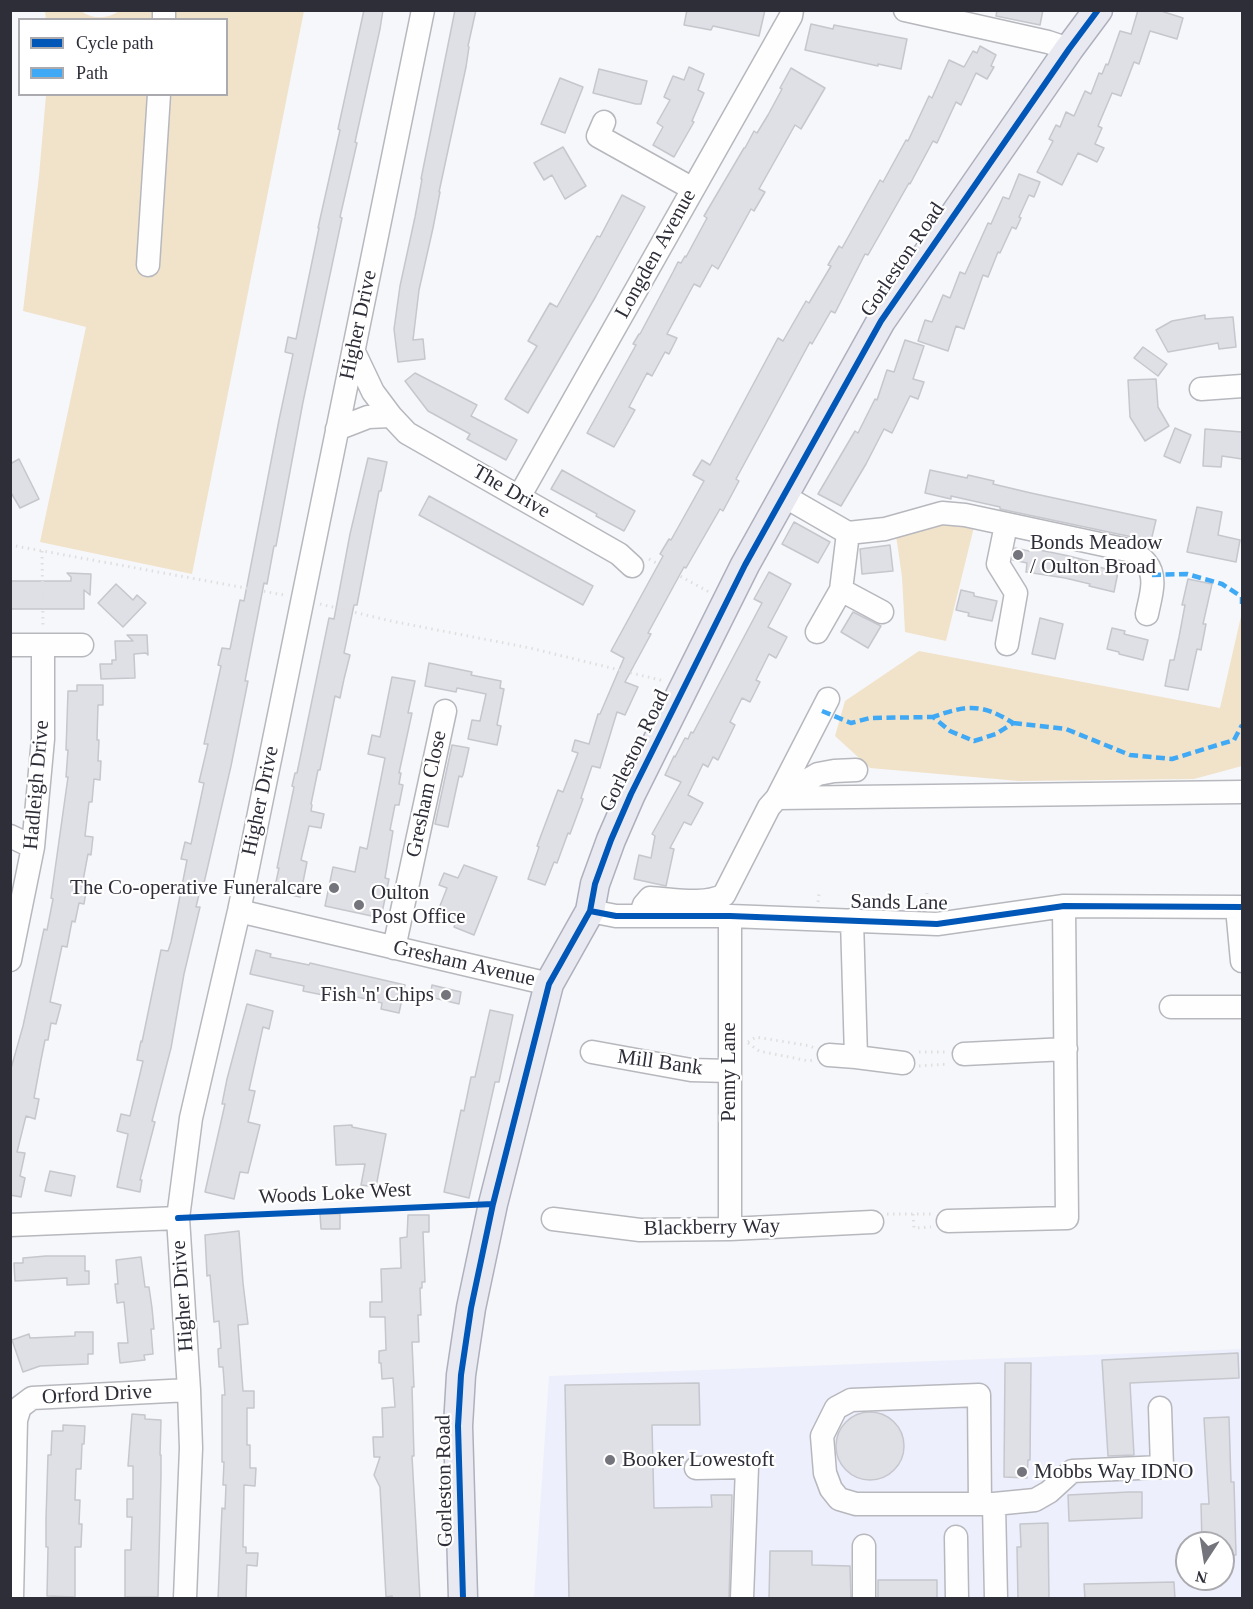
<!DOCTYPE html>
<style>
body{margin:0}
#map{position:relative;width:1253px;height:1609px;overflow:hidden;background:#f6f7fa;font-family:"Times New Roman",serif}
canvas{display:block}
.frame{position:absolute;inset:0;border:12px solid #2d2e38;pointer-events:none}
.legend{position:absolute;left:18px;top:18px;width:210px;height:78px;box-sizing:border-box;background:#fff;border:2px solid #ababaf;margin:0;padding:8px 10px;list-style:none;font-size:18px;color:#2d2e38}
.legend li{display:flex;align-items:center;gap:12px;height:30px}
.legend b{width:30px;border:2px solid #ababaf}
.north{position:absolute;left:1175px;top:1531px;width:60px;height:60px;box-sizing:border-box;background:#fff;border:2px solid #ababaf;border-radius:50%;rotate:192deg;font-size:16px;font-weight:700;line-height:24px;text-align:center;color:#2d2e38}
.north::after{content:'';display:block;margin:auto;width:21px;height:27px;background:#73747c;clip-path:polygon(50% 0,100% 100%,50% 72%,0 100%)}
</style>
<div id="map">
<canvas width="1253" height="1609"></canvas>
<div class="frame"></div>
<ul class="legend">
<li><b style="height:8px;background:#0057b8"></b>Cycle path</li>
<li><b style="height:8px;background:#3fa9f5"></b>Path</li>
</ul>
<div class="north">N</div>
</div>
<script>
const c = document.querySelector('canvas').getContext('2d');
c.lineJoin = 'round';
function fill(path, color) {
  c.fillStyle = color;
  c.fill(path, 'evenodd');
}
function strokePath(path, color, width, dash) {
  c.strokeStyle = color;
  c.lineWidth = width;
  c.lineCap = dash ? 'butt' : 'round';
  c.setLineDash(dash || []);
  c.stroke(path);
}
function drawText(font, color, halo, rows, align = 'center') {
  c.font = font + ' "Times New Roman",serif';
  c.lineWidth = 4.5;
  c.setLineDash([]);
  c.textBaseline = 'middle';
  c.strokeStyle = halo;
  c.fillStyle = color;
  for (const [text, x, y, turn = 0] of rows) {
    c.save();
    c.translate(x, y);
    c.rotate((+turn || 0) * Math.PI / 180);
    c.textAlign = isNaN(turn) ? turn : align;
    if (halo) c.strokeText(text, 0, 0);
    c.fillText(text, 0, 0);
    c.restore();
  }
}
fill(new Path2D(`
 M1242 1349V1598H534L549 1376ZM1187 1543H1223V1579H1187Z`), '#edeffc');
fill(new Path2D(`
 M120 10 304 11 192 574 40 542 86 327 23 311 39 176 46 95 226 94V20H46L45 11H81C93 20 109 19 120 10Z
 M947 524 974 527 946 641 905 632 902 577 896 535 920 528Z
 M1242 612V766L1194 779 1019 781 870 768 835 736 845 701 919 651 1220 708Z`), '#f1e2ca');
const building = new Path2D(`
 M364 10H383L380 29 355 142 357 143 340 217 342 218 303 402 276 546H274L267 584 264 583 245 681H248L231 766 204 883 202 882 196 907H200L184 974 171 1048 152 1121 155 1122 140 1180H142L140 1192 117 1187 128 1134 117 1131 121 1114 130 1116 143 1061 137 1060 141 1041 142 1042 161 950 168 951 171 942 187 860 181 859 185 842 191 844 204 783 199 782 208 744H204L221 666 218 665 222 648 230 649 240 600 244 601 279 420 293 354 285 352 288 337 296 339 319 228H318L340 130 338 129Z
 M455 10H476L468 46 469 47 466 67 439 192H440L433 228 419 290 413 340 423 339 425 359 398 362 394 329 400 286 415 217 422 179H421Z
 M687 10H765L759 36 713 26 711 30 684 25Z
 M997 10H1043L1040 25 996 16Z
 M1138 10H1158L1183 18 1177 39 1150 31 1139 64 1134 62 1121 96 1112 93 1098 126 1102 128 1095 144 1104 148 1097 162 1078 153 1062 185 1037 172 1053 141 1049 139 1056 125 1060 127 1066 112 1074 116 1085 91 1091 94 1099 73 1102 74 1106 64 1108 65 1120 31 1131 34Z
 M811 24 833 29 834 25 907 39 901 69 878 64V66L805 50Z
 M980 46 996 55 991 66 994 67 987 79 976 73 961 105 956 102 937 143 933 141 910 184 909 183 868 255 865 254 835 313 831 311 812 344 810 342 736 479 739 481 723 511 720 509 686 568 684 567 648 633 651 634 625 682 638 687 625 715 617 712 600 768 592 766 581 798 583 799 570 834 568 833 557 863 554 862 545 885 528 879 539 847 537 846 558 790 563 792 578 753 572 751 575 740 589 744 598 714H600L624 658 611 651 663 556 660 554 669 539 671 540 704 481 693 475 702 460 710 465 778 338 783 341 806 301 809 303 831 266 828 265 839 246 842 248 880 180 883 182 906 140 908 141 929 96 932 98 949 60 964 67 973 51 977 53Z
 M689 67 704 74 698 90 704 93 692 121 694 122 674 157 653 145 663 127 657 123 670 100 664 97 673 76 684 80Z
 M791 68 825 88 801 129 795 125 759 189 765 192 754 211 751 209 718 269 712 265 700 287 694 284 667 334 677 338 669 354 665 352 652 376 647 373 629 407 635 410 614 447 587 433 636 345 633 344 639 334H640L673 272 678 262 681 263 685 256 686 257 707 218 704 216 744 148H745L754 131 757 133 768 115 782 89 780 88Z
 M599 69 647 81 641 104H636L593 93Z
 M560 78 583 87 565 133 541 124Z
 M563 147 586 186 565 199 552 175 544 180 534 163Z
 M1019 174 1040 182 1034 197 1029 195 1019 217 1021 218 1016 229 1012 227 1000 253 998 252 988 277 983 275 964 329 956 326 948 351 918 341 925 320 932 322 943 295 950 298 960 272 965 274 988 223 991 224 1003 197 1009 199Z
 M622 195 645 207 596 296 528 413 505 399 537 346 528 341 550 303 557 307 597 236 600 237Z
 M1205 315V319L1233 317 1236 347 1219 349 1218 343 1168 352 1156 330 1172 321Z
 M905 340 924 346 913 379 924 382 918 399 910 396 892 433 884 429 866 464 841 506 818 494 855 431 858 433 875 399 877 400 887 370 894 372Z
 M1143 347 1167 364 1158 376 1134 358Z
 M415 373 477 405 471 416 517 440 506 460 467 439 470 434 428 411 405 381Z
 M1156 379 1158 407 1169 426 1145 441 1130 417 1128 380Z
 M1175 428 1191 435 1180 463 1164 456Z
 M1205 429 1242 432V459L1222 456 1221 467 1203 466Z
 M368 458 387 462 381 491H379L357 605H354L344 653 350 655 344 679 340 698 335 696 320 770H318L311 804 312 805 311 811 324 814 321 828 309 826 301 860 307 862 300 897 274 891 279 868H277L294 787 292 786 295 773H297L329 618 334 619 350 534Z
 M19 459 39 499 20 508 10 491V464Z
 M562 470 635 511 624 531 596 516 597 514 551 489Z
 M930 470 967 478 968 475 994 481 993 484 1031 493 1156 520 1151 541 1000 509V507L951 496V499L925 493Z
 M429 496 593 586 583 605 419 515Z
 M1197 507 1222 512 1218 535 1240 540 1236 562 1187 552Z
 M794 522 830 542 818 563 782 544Z
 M890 545 893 571 862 574 860 549Z
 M1015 548 1029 551 1030 548 1069 556 1096 563 1095 566 1118 572 1114 592 1089 586 1090 584 1065 578 1026 572 1027 563 1013 560Z
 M769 572 791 584 768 627 787 637 776 658 769 654 756 680 760 682 750 702 742 698 730 722 735 725 718 760 713 757 708 767 703 764 688 795 703 803 691 825 684 822 670 848 674 849 666 886 634 879 639 855 651 858 655 836 652 834 681 782 665 775 674 756 675 757 685 738 688 739 691 732 693 733 762 603 754 599Z
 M67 573 91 574 90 595 84 590V609H10V581H71V577Z
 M1188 579 1212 584 1203 624H1206L1201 650 1197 649 1188 690 1165 686 1170 660H1174L1179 637 1185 605H1182Z
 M116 584 133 600 137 595 146 603 123 627 98 603Z
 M961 590 974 593V596L997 601 992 621 968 616 969 613 956 610Z
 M853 612 881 626 868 648 841 632Z
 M1040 618 1063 624 1055 659 1032 654Z
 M1112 628 1125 631 1124 634 1148 640 1143 660 1119 654V652L1107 649Z
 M127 635H147L148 655 146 653 134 654 135 678 101 679 100 664H112V660H116L115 641H133Z
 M429 663 472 672 471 675 501 681 500 688 504 689 497 725 501 726 497 745 468 739 472 720 480 721 486 694 457 688 456 692 425 686Z
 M392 677 415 681 408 713H412L399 773H401L399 784 403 785 399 805H395L390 830 393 831 385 878 389 879 381 918 325 906 333 867 355 872 360 847 367 849 385 758 368 754 372 735 380 737Z
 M77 685H103V705H98L97 740H99L98 761H101L100 780 94 779 92 802H89L85 836 93 837 91 855 88 854 82 886H87L84 904 79 903 75 922 72 921 67 947 62 946 50 1002 61 1005 56 1024 51 1023 48 1040H45L41 1060 34 1098 39 1099 35 1119 26 1116 17 1152 25 1153 20 1176 25 1178 21 1197 10 1195V1072L23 1026 44 929 47 930 53 899 51 898 68 777H66L68 750H66L68 691H77Z
 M452 745 469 748 463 775 462 777 459 776 448 827 435 824Z
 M464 865 497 877 474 935 454 927 455 924 436 916 447 888 439 885 444 873 458 878Z
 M256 950 271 954 270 957 309 965 310 963 405 985 399 1013 381 1009 382 1003 324 989 323 995 303 991 304 986 250 974Z
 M432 985 461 992 459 1004 430 997Z
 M247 1004 273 1011 269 1029 263 1027 249 1090 255 1091 248 1122 260 1125 248 1173 240 1172 234 1199 205 1192 225 1104H222L227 1079Z
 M490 1010 513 1015 499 1082H495L469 1198 444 1192 461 1110 464 1111 471 1077H475Z
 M352 1125V1127L386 1134 376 1187 361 1185 365 1164 336 1165 334 1126Z
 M50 1171 75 1176 71 1196 45 1191Z
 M320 1214H340V1229H321Z
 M408 1215H429V1232H423L425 1282H422V1288H420L421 1315H418L419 1342H412L414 1387H412L414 1456H412L420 1599H393L392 1596 386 1597 380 1487 374 1475 380 1457H374L373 1437H383L382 1408 395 1407 393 1378 382 1379 381 1363H379V1351L386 1350 385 1317H370V1302H382L381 1269 401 1268 400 1238 407 1237Z
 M239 1231 243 1283 248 1324 238 1325 243 1391H254V1408H247V1445H250V1468H256L255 1486 244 1485 243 1547H246V1553H258L257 1566 247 1565 246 1599H218L222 1508 225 1509 226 1485H223L224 1462H222V1395H225L223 1367H219L218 1349 221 1348 219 1321 214 1322 210 1275 207 1276 205 1235Z
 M46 1256H85V1271H89V1284L67 1285V1278L15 1281 14 1263H23V1258Z
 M141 1257 145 1287H149L152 1308 154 1329H151L153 1354 144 1355 145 1360 120 1363 118 1343H128L124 1302 117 1303 115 1284H118L116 1260Z
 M75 1332H93V1354H88V1364L40 1366 23 1372 12 1340 29 1334 30 1338 75 1336Z
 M1238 1353 1239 1378 1130 1383 1134 1455 1108 1456 1102 1360Z
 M1005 1363H1031L1030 1460H1028L1027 1478 1004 1477Z
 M699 1383 700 1425H652L654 1508 712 1507 711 1495H732L729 1599H569L565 1385Z
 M836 1446a34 34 0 1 1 68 0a34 34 0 1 1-68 0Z
 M132 1414 145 1415V1419L161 1420 160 1455H161V1475L158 1597H125V1550H131L132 1517H127V1499H133V1466H128Z
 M1229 1417 1231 1482H1234L1236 1555H1223V1543H1202L1201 1504H1209L1204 1418Z
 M63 1425 85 1426 84 1444H82L81 1469H76L75 1500H80L79 1524H82L81 1547H75V1597L47 1596 48 1547H46V1518L48 1455H51L52 1431H63Z
 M1129 1492H1142V1518L1069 1521 1068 1495Z
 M1048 1523 1049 1599H1018L1017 1547H1021L1020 1524Z
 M770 1551H812V1565L850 1566 851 1599H769Z
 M878 1580H937V1599H878Z
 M1174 1582 1175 1599H1085L1084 1584Z`);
fill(building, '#dfdfe6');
strokePath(building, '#c5c7cd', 1.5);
const minor = new Path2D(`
 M905 10 1048 42 1069 49
 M164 20V10
 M604 122 598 136 693 189
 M148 265 159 94
 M354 352 373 392 391 416 407 433 619 554 632 566
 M1201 389 1242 386
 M337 429 368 417 391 416
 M784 496 848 533 885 529 942 513 965 515 1132 551C1136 555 1143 558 1146 563 1158 577 1150 598 1147 614
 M519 497 791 16 792 10
 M1006 525 998 564 1016 593 1007 644
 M841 590 882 612
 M817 632 841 590 848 533
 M10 645H82
 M783 786 801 784 818 774 834 771 856 770
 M777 798 1242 792
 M10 836 33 847
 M1237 908 1242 961
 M239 911 549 984
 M590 911 616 916H730L937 924 1064 906 1242 907
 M640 916 644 905 650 898C673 899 703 906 724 895L769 807 777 798 828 699
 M730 916V1229
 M852 920 856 1057
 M394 948 445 711
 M10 960 33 847 43 739V645
 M1171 1007H1242
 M592 1052 691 1070 729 1071
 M964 1054 1066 1049
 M829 1055 856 1057 903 1063
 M553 1219 640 1230 730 1229 872 1222
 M948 1221 1067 1218 1064 906
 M10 1225 178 1218
 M696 1468 747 1467 742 1598
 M980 1504 979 1395 851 1400 836 1408 822 1436 825 1473 831 1489 839 1499 856 1504H994L996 1598
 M994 1504 1035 1500 1049 1492 1072 1471 1162 1467 1160 1408
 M956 1537 957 1598
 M864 1546V1598
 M12 1598 16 1420 20 1407 32 1398 189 1390
 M185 1598 191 1448 189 1390 178 1218 191 1118 239 911 423 10`);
const major = new Path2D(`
 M463 1598 458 1426 461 1375 471 1308 493 1204 549 984 590 911 595 884 611 840 631 794 745 565 881 321 1069 49 1098 10`);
strokePath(minor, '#b7b8be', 25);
strokePath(major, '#aeb0bd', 31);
strokePath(new Path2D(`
 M10 545 284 595
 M42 551 43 627
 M649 559 709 592
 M320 604 391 621 530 648 664 681
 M818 902 819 894
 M875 904V894
 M927 906V893
 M748 1042 756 1037 810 1046 814 1048
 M748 1043 759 1051 809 1061 813 1060
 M919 1052H948
 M919 1066 949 1064
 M887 1214H931
 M913 1214 914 1228 931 1227`), '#dfdfe0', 3, [1.5, 4.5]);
strokePath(minor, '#fefefe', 22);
strokePath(major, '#e8e9f1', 28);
strokePath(new Path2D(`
 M1152 575 1187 574 1222 584 1242 597V604
 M822 711 851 723 870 718 933 717 950 731 974 741 996 734 1013 723C981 703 967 705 933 717
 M1013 723 1066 729 1130 755 1172 759 1234 740 1242 725`), '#3fa9f5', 4.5, [9, 4.5]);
strokePath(new Path2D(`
 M590 911 616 916H730L937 924 1064 906 1242 907
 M178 1218 493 1204
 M463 1598 458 1426 461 1375 471 1308 493 1204 549 984 590 911 595 884 611 840 631 794 745 565 881 321 1069 49 1098 10`), '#0057b8', 6);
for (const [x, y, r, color] of [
 [1018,555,6,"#73747c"],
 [334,888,6,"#73747c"],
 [359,905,6,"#73747c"],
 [446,995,6,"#73747c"],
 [610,1460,6,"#73747c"],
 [1022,1472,6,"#73747c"]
]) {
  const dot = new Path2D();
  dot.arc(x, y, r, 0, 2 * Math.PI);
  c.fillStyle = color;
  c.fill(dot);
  strokePath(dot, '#fff', 2);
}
drawText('21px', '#2d2e38', '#fff', [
 ["Longden Avenue",656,254,-61],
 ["Gorleston Road",903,260,-56],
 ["Higher Drive",359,325,-78],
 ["The Drive",511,492,30],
 ["Gorleston Road",635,751,-64],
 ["Hadleigh Drive",37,785,-85],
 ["Gresham Close",427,794,-78],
 ["Higher Drive",261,801,-78],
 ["Sands Lane",899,903,1],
 ["Gresham Avenue",464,964,13],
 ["Mill Bank",660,1063,8],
 ["Penny Lane",729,1072,-90],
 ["Woods Loke West",335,1194,-3],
 ["Blackberry Way",712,1228,-1],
 ["Higher Drive",183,1296,-94],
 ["Orford Drive",97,1395,-3],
 ["Gorleston Road",445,1481,-91]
]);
drawText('21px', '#2d2e38', '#fff', [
 ["Bonds Meadow",1030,543],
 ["/ Oulton Broad",1030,567],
 ["The Co-operative Funeralcare",322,888,"right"],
 ["Oulton",371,893],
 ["Post Office",371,917],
 ["Fish 'n' Chips",434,995,"right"],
 ["Booker Lowestoft",622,1460],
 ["Mobbs Way IDNO",1034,1472]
], 'left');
</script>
